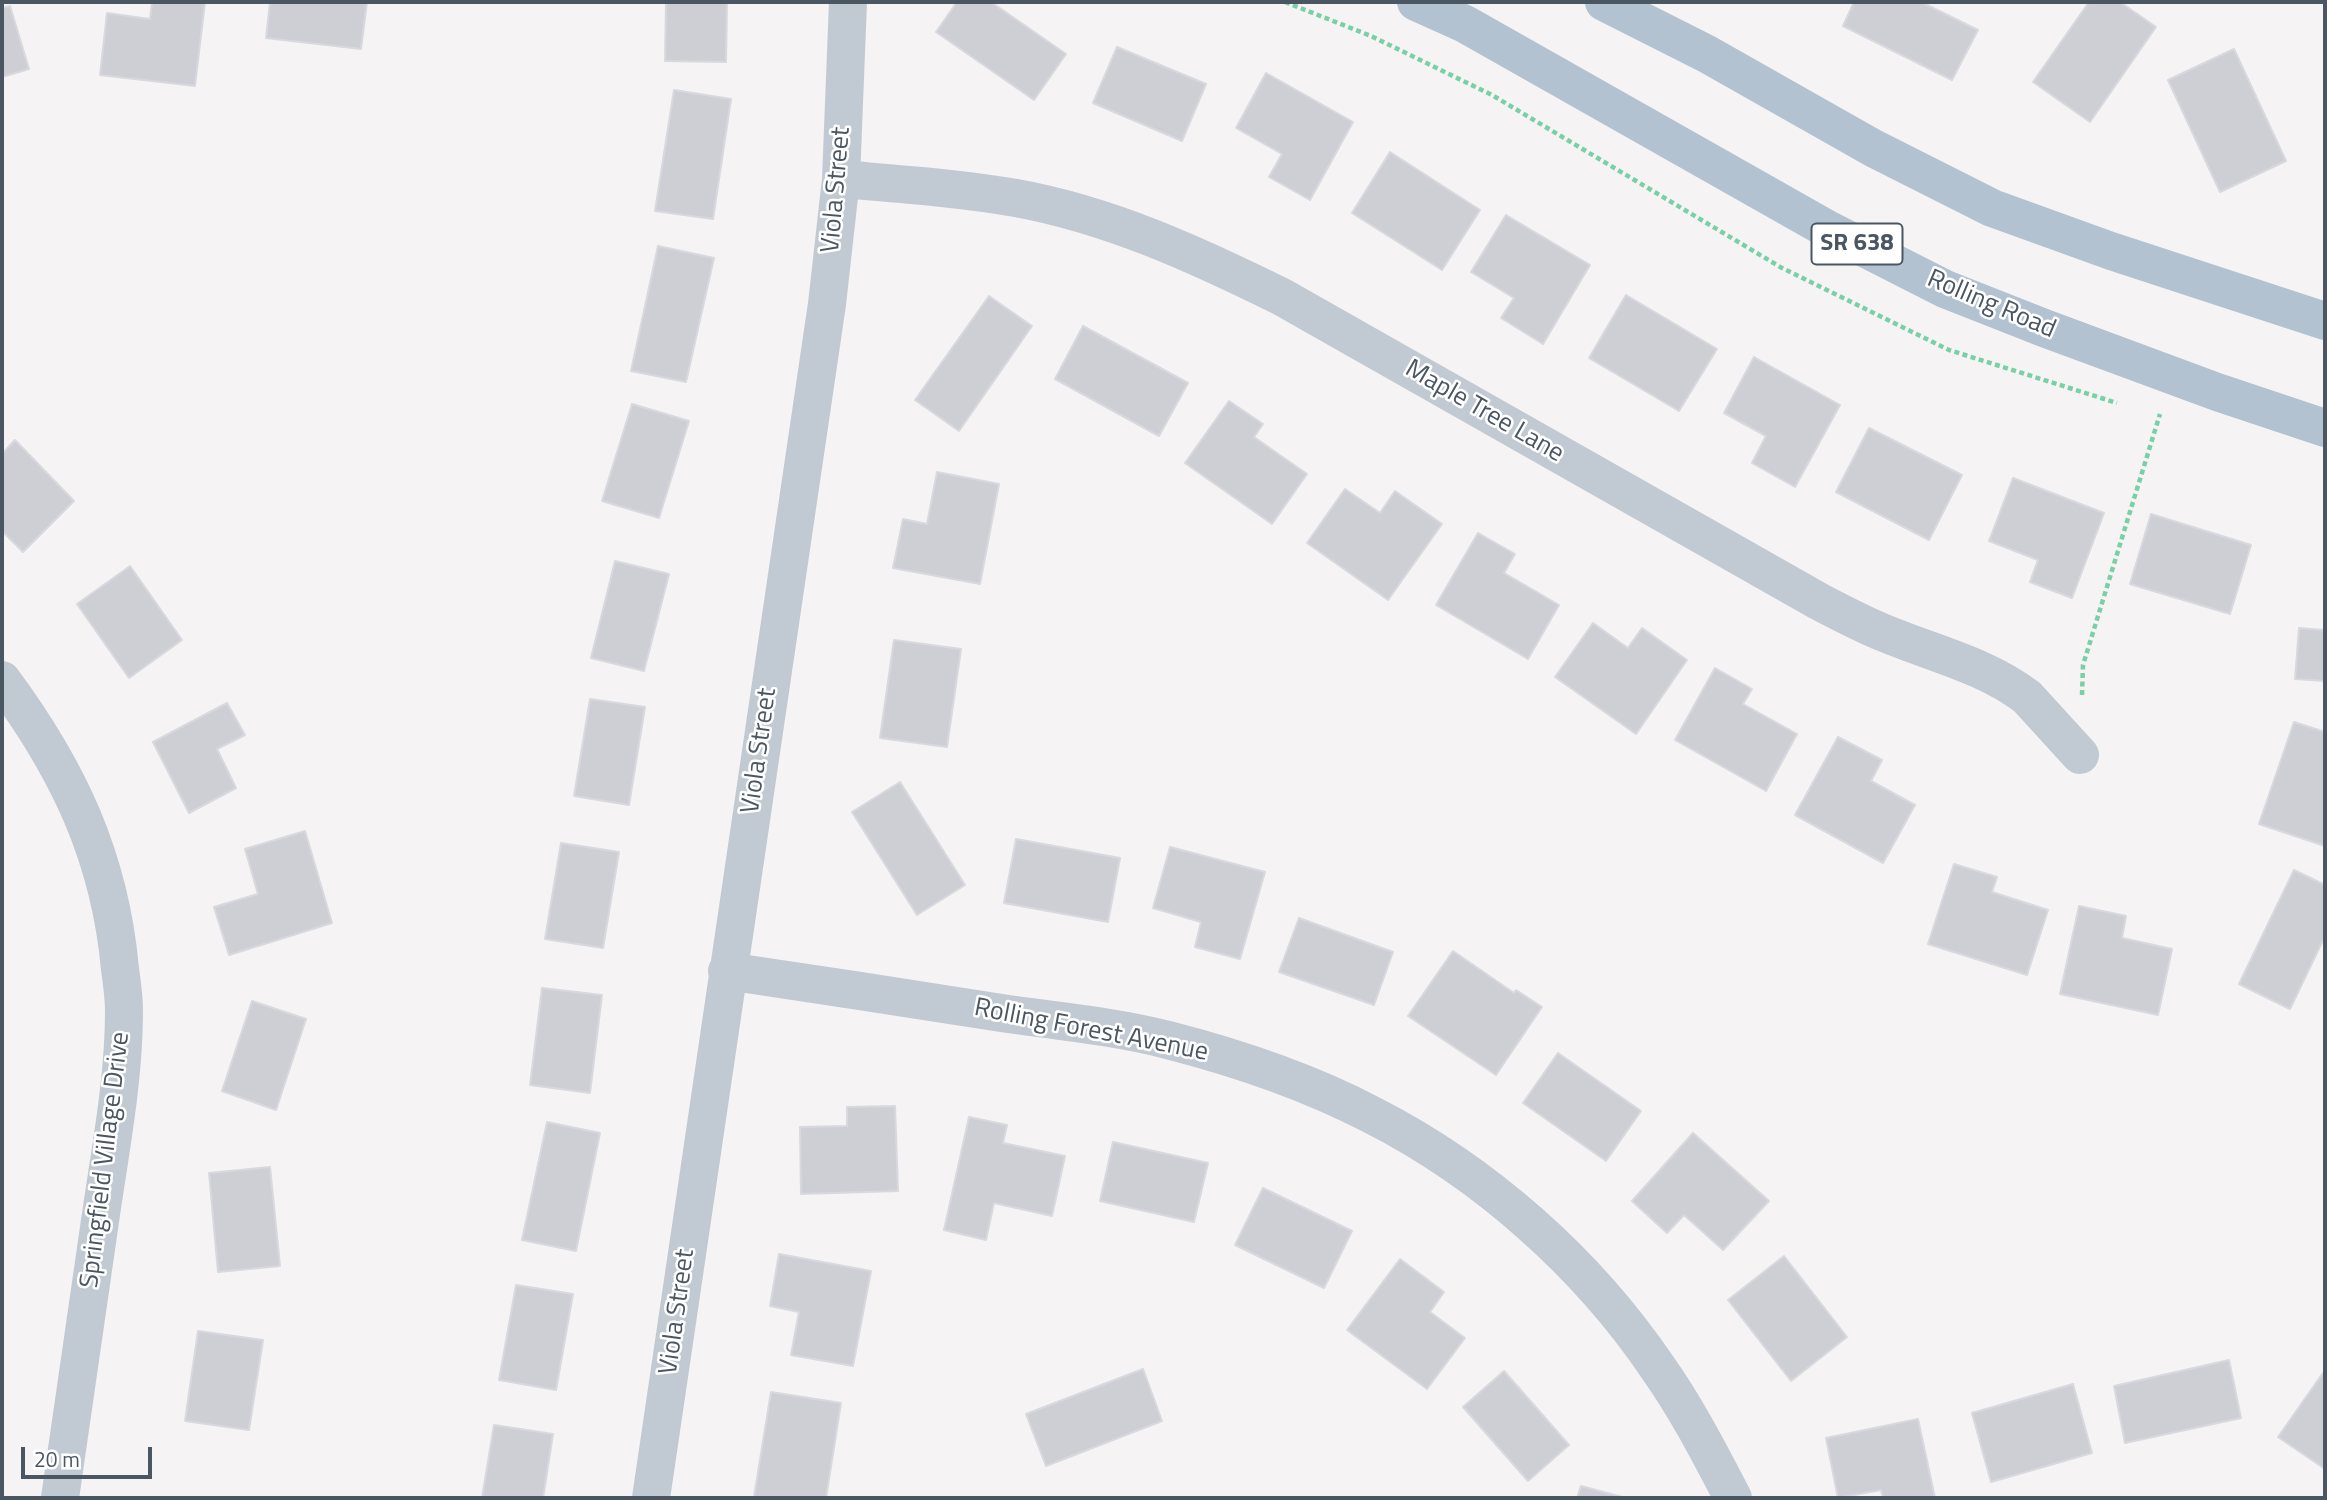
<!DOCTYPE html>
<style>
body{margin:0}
#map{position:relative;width:2327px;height:1500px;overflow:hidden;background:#f5f3f3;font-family:"Titillium Web",sans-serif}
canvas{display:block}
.frame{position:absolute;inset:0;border:4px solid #4a5661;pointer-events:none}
.scale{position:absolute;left:21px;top:1447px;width:131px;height:32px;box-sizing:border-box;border:4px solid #4a5661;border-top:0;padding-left:9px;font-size:21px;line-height:24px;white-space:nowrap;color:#4a5661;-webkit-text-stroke:5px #fff;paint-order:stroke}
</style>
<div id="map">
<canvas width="2327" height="1500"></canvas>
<div class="frame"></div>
<div class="scale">20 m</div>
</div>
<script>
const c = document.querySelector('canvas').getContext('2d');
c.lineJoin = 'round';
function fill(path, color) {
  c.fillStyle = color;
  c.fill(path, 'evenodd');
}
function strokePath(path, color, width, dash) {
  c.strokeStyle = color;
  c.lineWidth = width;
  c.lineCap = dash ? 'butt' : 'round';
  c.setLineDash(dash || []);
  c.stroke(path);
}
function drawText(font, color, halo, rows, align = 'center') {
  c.font = font + ' "Titillium Web",sans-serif';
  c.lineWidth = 5;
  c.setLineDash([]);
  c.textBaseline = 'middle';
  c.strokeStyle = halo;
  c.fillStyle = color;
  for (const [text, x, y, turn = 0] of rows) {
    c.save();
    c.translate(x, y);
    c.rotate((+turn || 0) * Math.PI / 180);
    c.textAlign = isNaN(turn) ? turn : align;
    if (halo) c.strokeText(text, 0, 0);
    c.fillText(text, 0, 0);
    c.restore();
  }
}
const building = new Path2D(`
 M152 2H205L195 86 100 75 107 13 150 19Z
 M270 2H367L361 49 266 38Z
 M666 2H727L726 62 665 61Z
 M957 2H991L1066 54 1034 100 936 32Z
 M1854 2H1921L1978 30 1952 80 1843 26Z
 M2089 2H2120L2156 27 2090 122 2033 82Z
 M10 6 29 69 2 77V8Z
 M1117 47 1206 84 1182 141 1093 103Z
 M2234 49 2286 161 2220 192 2168 80Z
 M1266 73 1353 122 1310 200 1269 177 1282 154 1236 128Z
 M674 90 731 99 713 219 655 211Z
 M1390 152 1480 210 1442 270 1352 213Z
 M1506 215 1590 265 1543 344 1501 318 1514 298 1471 272Z
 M658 246 714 258 686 382 631 371Z
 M1626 295 1717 349 1679 411 1589 358Z
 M989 296 1032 326 959 431 915 400Z
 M1083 326 1188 383 1159 436 1055 379Z
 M1754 357 1840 405 1795 487 1752 463 1766 436 1724 413Z
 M1229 401 1263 424 1254 437 1307 474 1272 524 1185 463Z
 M632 404 689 421 659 518 602 501Z
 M1869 428 1962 475 1929 540 1836 492Z
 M15 440 74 501 23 552 2 531V454Z
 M937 472 999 484 980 584 893 568 903 519 927 524Z
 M2013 478 2104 513 2072 598 2030 582 2038 560 1989 541Z
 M1345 489 1380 513 1395 491 1442 524 1388 600 1307 543Z
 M2151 514 2251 545 2230 614 2130 584Z
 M1478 533 1515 554 1504 573 1559 605 1528 659 1436 605Z
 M615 561 669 574 644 671 591 658Z
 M130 566 182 640 129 678 77 604Z
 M2325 617V681L2295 679 2299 628 2324 630Z
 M1593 623 1628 648 1642 628 1687 660 1636 734 1555 677Z
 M894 640 961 649 947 747 880 738Z
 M1715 668 1752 689 1743 704 1797 734 1766 791 1675 740Z
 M590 699 645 707 629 805 574 796Z
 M227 703 245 735 217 749 236 788 189 813 153 742Z
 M2294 722 2325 732V846L2259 824Z
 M1838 737 1882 760 1871 781 1915 805 1883 863 1795 815Z
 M900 782 965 885 917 915 852 812Z
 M305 831 332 923 229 955 214 907 258 894 245 849Z
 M1016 839 1120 858 1108 922 1004 903Z
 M561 843 619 852 603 948 545 939Z
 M1170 847 1265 872 1240 959 1195 947 1201 922 1153 908Z
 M1954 864 1997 877 1992 892 2048 910 2027 975 1928 944Z
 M2294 870 2325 885V936L2290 1009 2239 984Z
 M2079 906 2126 916 2122 938 2172 949 2158 1015 2060 994Z
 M1299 918 1393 952 1374 1005 1279 972Z
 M1453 951 1514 993 1516 990 1542 1007 1496 1075 1408 1016Z
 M542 988 602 995 590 1093 530 1085Z
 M252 1001 306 1019 276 1110 222 1091Z
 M1558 1053 1641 1111 1606 1161 1523 1103Z
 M895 1106 898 1191 801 1194 800 1127 847 1126V1107Z
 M969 1117 1007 1125 1003 1143 1065 1156 1052 1216 994 1203 986 1240 944 1230Z
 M547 1122 600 1133 576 1251 522 1240Z
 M1693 1133 1769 1201 1723 1250 1684 1215 1667 1233 1632 1201Z
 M1113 1142 1208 1163 1194 1222 1100 1201Z
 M270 1167 280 1266 218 1272 209 1173Z
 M1263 1188 1352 1231 1324 1288 1235 1245Z
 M779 1254 871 1271 853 1366 791 1355 799 1312 770 1306Z
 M1784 1256 1847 1337 1791 1381 1728 1300Z
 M1400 1259 1444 1292 1430 1312 1465 1338 1427 1389 1347 1330Z
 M516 1285 573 1294 556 1390 499 1380Z
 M198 1331 263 1340 249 1430 185 1421Z
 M2229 1360 2241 1418 2125 1443 2114 1386Z
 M1143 1369 1162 1421 1046 1466 1026 1414Z
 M2325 1370V1469L2278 1437Z
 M1504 1371 1569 1445 1528 1481 1463 1407Z
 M2073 1384 2092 1453 1991 1482 1972 1413Z
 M771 1392 841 1403 826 1498 754 1497Z
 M1918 1419 1935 1498H1883L1881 1490 1838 1498 1826 1438Z
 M494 1425 553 1434 543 1498H482Z
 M1581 1486 1626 1498H1577Z`);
fill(building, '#cdcfd5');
strokePath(building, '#d7d9de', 2);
strokePath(new Path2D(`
 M1285 2 1371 36 1492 95 1782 268 1949 350 2117 403
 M2082 695 2083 665 2160 414`), '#7ad0a6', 4.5, [5, 3.5]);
strokePath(new Path2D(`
 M841 179C899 184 959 188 1016 198 1110 215 1197 255 1282 297L1820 602C1841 613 1862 624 1884 633 1932 653 1985 665 2027 697L2080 755
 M2 680C68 769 110 857 120 969 122 983 124 997 124 1011 124 1081 110 1151 100 1221 87 1313 73 1406 60 1498
 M727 971C821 985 914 999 1008 1014 1059 1021 1118 1027 1168 1040 1238 1058 1307 1081 1372 1115 1484 1172 1587 1263 1658 1368 1687 1409 1710 1454 1733 1498
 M651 1498 827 304 841 179 848 2`), '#c1cad2', 38);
strokePath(new Path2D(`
 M1416 2 1465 24 1829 230 1945 289 2044 328 2217 392 2325 428
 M1604 2 1707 54 1873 148 1992 208 2111 251 2325 321`), '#b3c2d1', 38);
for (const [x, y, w] of [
 [1857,244,91]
]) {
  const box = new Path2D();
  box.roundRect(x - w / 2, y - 20.5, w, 41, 5);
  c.fillStyle = '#fff';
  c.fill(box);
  strokePath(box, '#4a5661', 2);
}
drawText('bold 24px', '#4a5661', null, [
 ["SR 638",1857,244]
]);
drawText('26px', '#4a5661', '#fff', [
 ["Viola Street",837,190,-85],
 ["Rolling Road",1991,305,23],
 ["Maple Tree Lane",1484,412,30],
 ["Viola Street",760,751,-82],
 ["Rolling Forest Avenue",1091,1031,11],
 ["Springfield Village Drive",106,1160,-83],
 ["Viola Street",678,1312,-82]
]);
</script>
